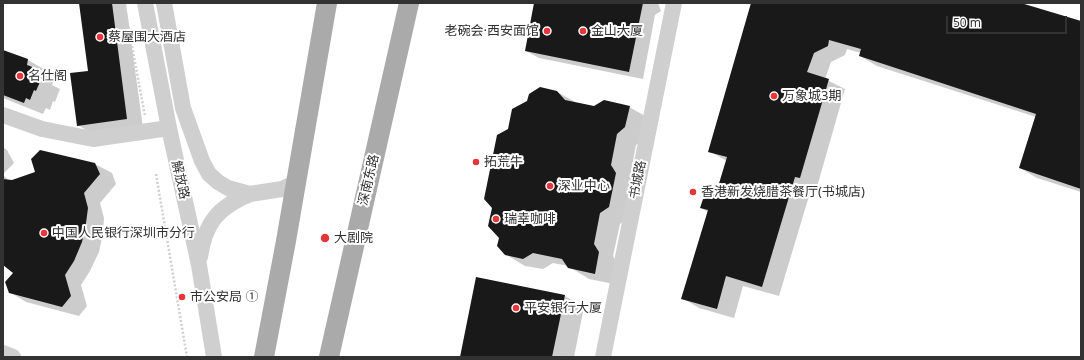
<!DOCTYPE html>
<meta charset="utf-8">
<style>
body{margin:0}
#map{position:relative;width:1084px;height:360px;overflow:hidden;background:#fff;font-family:"Noto Sans",sans-serif}
canvas{display:block}
.frame{position:absolute;inset:0;border:4px solid #323232;pointer-events:none}
.scale{position:absolute;left:946px;top:16px;width:121px;height:18px;box-sizing:border-box;border:2px solid #323232;border-top:0;padding-left:5px;font-size:12px;line-height:14px;white-space:nowrap;color:#323232;-webkit-text-stroke:3px #fff;paint-order:stroke}
</style>
<div id="map">
<canvas width="1084" height="360"></canvas>
<div class="frame"></div>
<div class="scale">50 m</div>
</div>
<script>
const c = document.querySelector('canvas').getContext('2d');
c.lineJoin = 'round';
function fill(path, color) {
  c.fillStyle = color;
  c.fill(path, 'evenodd');
}
function strokePath(path, color, width, dash) {
  c.strokeStyle = color;
  c.lineWidth = width;
  c.lineCap = dash ? 'butt' : 'round';
  c.setLineDash(dash || []);
  c.stroke(path);
}
function drawText(font, color, halo, rows, align = 'center') {
  c.font = font + ' "Noto Sans","Noto Sans SC",sans-serif';
  c.lineWidth = 4;
  c.setLineDash([]);
  c.textBaseline = 'middle';
  c.strokeStyle = halo;
  c.fillStyle = color;
  for (const [text, x, y, turn = 0] of rows) {
    c.save();
    c.translate(x, y);
    c.rotate((+turn || 0) * Math.PI / 180);
    c.textAlign = isNaN(turn) ? turn : align;
    if (halo) c.strokeText(text, 0, 0);
    c.fillText(text, 0, 0);
    c.restore();
  }
}
fill(new Path2D(`
 M80 3H126L143 128 94 135 78 125 89 72Z
 M535 3H658L661 11 655 15 643 79 539 58 526 51Z
 M752 3H1018L1081 22V192L1037 178 1020 168 1036 117 877 66 860 56 861 53 847 49 845 55 831 62 825 79 845 89 817 187 812 186 779 296 743 286 734 318 699 308 682 298 708 212 701 208 718 191 727 161 709 151Z
 M3 51 28 60 47 71 46 75 54 80 52 85 60 89 55 102 53 101 50 110 46 108 43 114 3 98Z
 M557 92 577 103 594 107H629L649 118 645 138 636 145 630 177 635 185 628 218 620 224 613 256 618 264 614 284 589 279 568 266 553 263 543 269 525 266 505 254 500 238 493 208 509 130Z
 M3 147 7 150 14 163 3 174Z
 M95 164 112 173 116 184 100 203 104 218 103 233 99 252 90 271 81 285 87 306 79 316 26 302 10 292 15 273 5 266 3 265V175L10 181Z
 M565 296 584 307 574 357H460Z`), '#0003');
fill(new Path2D(`
 M79 3H112L127 119 77 126 70 73 88 71Z
 M534 3H643L629 72 525 51Z
 M751 3H1021L1081 21V189L1019 168 1036 114 859 56 861 49 829 40 828 46 814 53 807 72 829 79 800 178 795 177 762 287 726 276 717 309 681 299 708 210 700 208 707 187 717 190 727 157 708 152Z
 M3 50 28 59 27 65 35 68 33 74 42 77 36 91 34 90 30 100 26 98 24 103 3 95Z
 M540 87 557 91 565 100 594 106 604 100 630 106 625 127 617 134 611 165 616 173 609 207 600 213 594 244 599 252 595 274 568 268 562 259 533 253 523 259 505 255 497 246 499 238 488 226 492 208 484 199 497 135 508 129 512 109 527 101 529 94Z
 M40 150 95 163 100 174 84 193 88 208 86 223 82 242 74 261 65 275 71 296 62 307 9 293 5 282 13 273 3 265V179L12 180 35 172 31 159Z
 M476 277 565 295 552 357H460Z`), '#191919');
strokePath(new Path2D(`
 M124 3 145 116
 M156 174 187 357`), '#cfcfcf', 2.5, [2, 2]);
strokePath(new Path2D(`
 M145 3 169 128 199 265 214 357
 M164 3 183 108 202 161 209 174 218 182 228 188 250 194 282 189 295 183
 M3 115 42 129 93 139 169 128
 M200 257C205 223 218 207 250 194
 M3 353 13 357
 M603 357 674 3`), '#cfcfcf', 16);
strokePath(new Path2D(`
 M264 357 286 241 327 3
 M329 357 409 3`), '#aaa', 20);
for (const [x, y, r, color] of [
 [547,31,4,"#e7363b"],
 [583,31,4,"#e7363b"],
 [100,37,4,"#e7363b"],
 [20,76,4,"#e7363b"],
 [774,96,4,"#e7363b"],
 [476,162,4,"#e7363b"],
 [550,186,4,"#e7363b"],
 [693,192,4,"#e7363b"],
 [496,219,4,"#e7363b"],
 [44,233,4,"#e7363b"],
 [325,238,5,"#e7363b"],
 [182,297,4,"#e7363b"],
 [516,308,4,"#e7363b"]
]) {
  const dot = new Path2D();
  dot.arc(x, y, r, 0, 2 * Math.PI);
  c.fillStyle = color;
  c.fill(dot);
  strokePath(dot, '#fff', 1.5);
}
drawText('13px', '#323232', '#fff', [
 ["老碗会·西安面馆",539,31,"right"],
 ["金山大厦",591,31],
 ["蔡屋围大酒店",108,37],
 ["名仕阁",28,76],
 ["万象城3期",782,96],
 ["拓荒牛",484,162],
 ["深业中心",558,186],
 ["香港新发烧腊茶餐厅(书城店)",701,192],
 ["瑞幸咖啡",504,219],
 ["中国人民银行深圳市分行",52,233],
 ["大剧院",334,238],
 ["市公安局 ①",190,297],
 ["平安银行大厦",524,308]
], 'left');
drawText('13px', '#323232', '#fff', [
 ["解放路",180,180,77],
 ["深南东路",369,180,-77],
 ["书城路",638,180,-79]
]);
</script>
